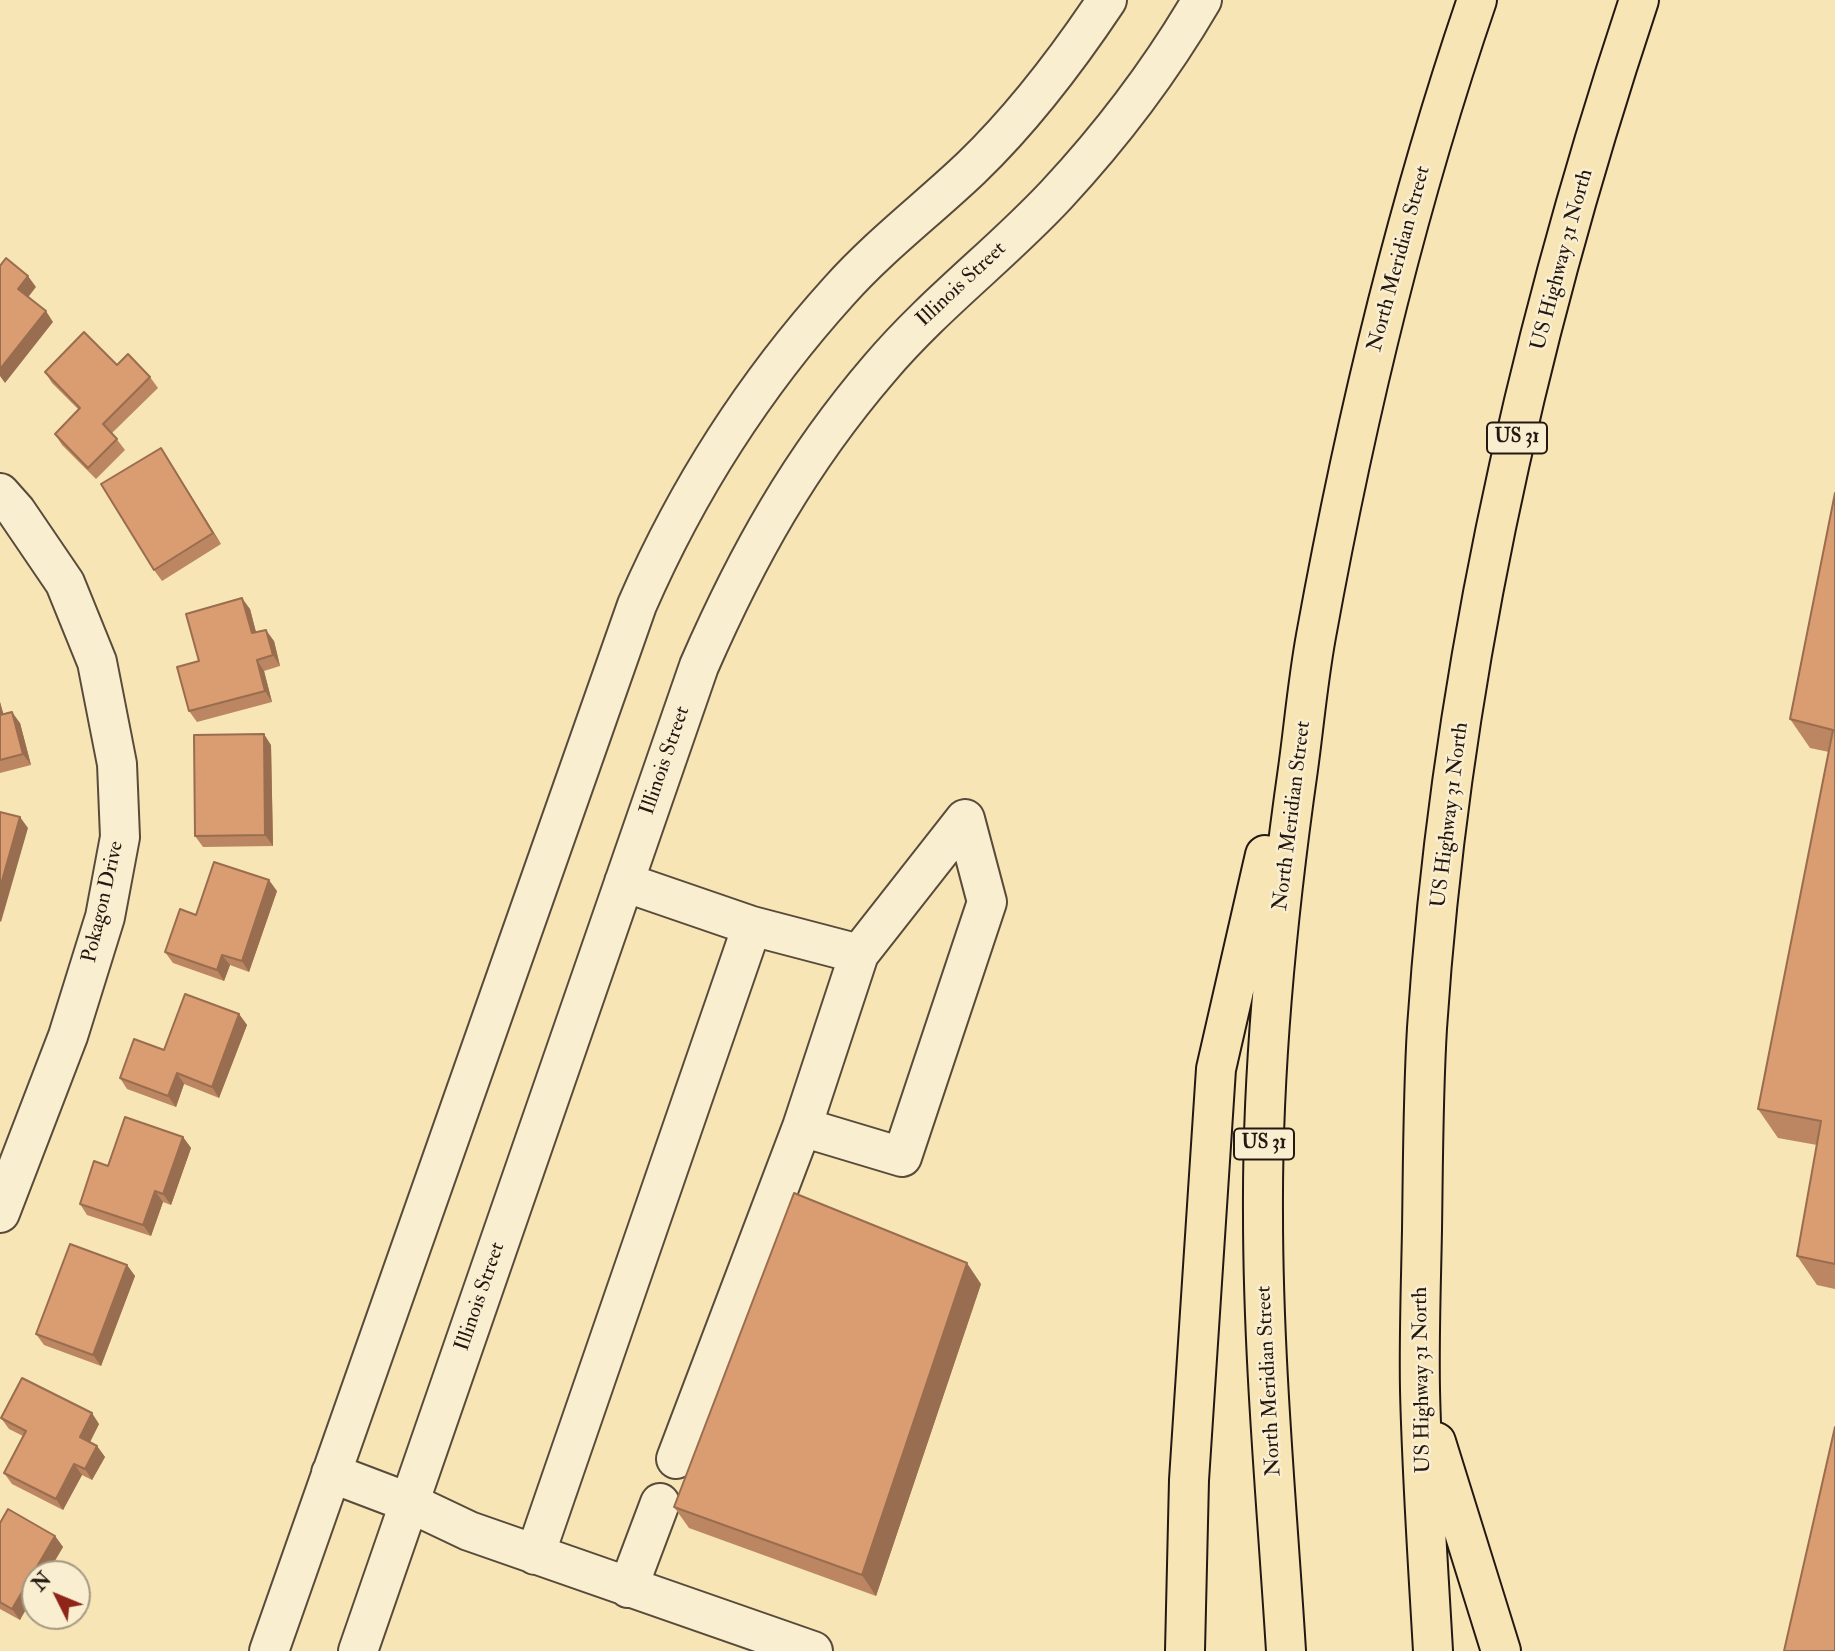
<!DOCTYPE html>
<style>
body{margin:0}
#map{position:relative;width:1835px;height:1651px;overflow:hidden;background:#f7e5b6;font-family:"IM FELL Double Pica",serif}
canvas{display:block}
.north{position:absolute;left:21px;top:1560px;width:70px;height:70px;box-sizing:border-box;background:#faeed0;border:2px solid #a49884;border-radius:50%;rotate:313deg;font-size:19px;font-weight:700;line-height:28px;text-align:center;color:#241812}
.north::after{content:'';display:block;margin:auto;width:24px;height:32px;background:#8f2418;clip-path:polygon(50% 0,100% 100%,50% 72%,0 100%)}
</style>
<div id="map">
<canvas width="1835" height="1651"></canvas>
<div class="north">N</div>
</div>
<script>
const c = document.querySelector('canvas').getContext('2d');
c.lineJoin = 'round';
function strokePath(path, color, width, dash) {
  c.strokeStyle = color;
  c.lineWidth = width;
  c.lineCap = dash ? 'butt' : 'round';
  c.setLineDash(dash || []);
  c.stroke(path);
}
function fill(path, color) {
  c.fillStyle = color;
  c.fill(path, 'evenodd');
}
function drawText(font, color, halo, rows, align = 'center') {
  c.font = font + ' "IM FELL Double Pica",serif';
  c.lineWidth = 5;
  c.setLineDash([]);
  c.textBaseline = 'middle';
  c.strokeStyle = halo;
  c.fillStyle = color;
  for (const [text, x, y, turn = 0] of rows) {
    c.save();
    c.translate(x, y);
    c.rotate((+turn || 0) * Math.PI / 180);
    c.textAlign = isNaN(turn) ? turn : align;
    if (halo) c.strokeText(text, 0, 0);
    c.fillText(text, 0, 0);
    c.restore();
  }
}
const minor = new Path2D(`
 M0 493 16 511 65 583 97 662 117 764 120 837 105 917 68 1036 0 1213
 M624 882 752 926 859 954 965 819 987 902 902 1157 802 1127 676 1459
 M802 1127 859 954
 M331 1473 410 1503 469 1531 813 1651
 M535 1555 752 926
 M628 1588 660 1503
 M269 1651 637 605C687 490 755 384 839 291 879 246 928 209 971 168 1023 118 1067 60 1107 0
 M358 1651 699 666C747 556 800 461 879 369 933 305 1000 255 1056 195 1111 136 1161 70 1202 0`);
const highway = new Path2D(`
 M1436 1442 1501 1651
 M1185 1651 1189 1480 1216 1069 1265 855
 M1286 1651C1277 1506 1263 1360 1263 1214 1262 1065 1277 916 1298 769 1304 725 1308 680 1316 636 1355 421 1406 207 1477 0
 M1433 1651C1428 1564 1422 1477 1420 1390 1419 1337 1421 1283 1422 1230 1423 1163 1423 1095 1427 1028 1450 680 1529 330 1639 0`);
strokePath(minor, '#594b3b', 42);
strokePath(highway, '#241812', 42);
strokePath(minor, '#faeed0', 38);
strokePath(highway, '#f7e5b6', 38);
fill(new Path2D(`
 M117 365 150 377 158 388 112 433 125 450 96 479 62 445 55 434 79 410 52 383 45 372Z
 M168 459 221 544 162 581 154 570Z
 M1835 493V1289L1817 1285 1797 1256 1817 1145 1778 1138 1758 1109 1829 752 1810 748 1790 719Z
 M250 609 256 632 274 641 280 666 264 671 272 702 197 722 189 711 199 661Z
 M0 702 3 714 20 723 31 765 0 773Z
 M271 745 273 846 203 847 195 836Z
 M277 891 249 972 230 965 224 981 173 963 165 952 196 915Z
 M239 1014 247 1025 219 1098 184 1084 176 1107 127 1089 120 1078 164 1050Z
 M183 1137 191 1148 171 1205 163 1202 151 1236 87 1215 80 1204 108 1166Z
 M127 1265 135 1276 101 1366 44 1345 36 1334Z
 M981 1284 876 1596 689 1528 674 1507Z
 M1 1418 99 1424 90 1442 97 1446 105 1457 92 1480 82 1475 63 1510 12 1484 4 1473 23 1436 9 1429Z
 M0 1523 55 1536 63 1547 47 1574H35L20 1620 0 1609Z`), '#bb8661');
fill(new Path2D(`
 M28 276 36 287 26 300 18 289Z
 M46 311 53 322 5 383 0 376V369Z
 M161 448 168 459 221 544 213 533Z
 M242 598 250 609 259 644 252 633Z
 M266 630 274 641 280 666 273 655Z
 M257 660 264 671 272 702 265 691Z
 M0 702 7 726 0 717Z
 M12 712 20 723 31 765 23 754Z
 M264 734 271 745 273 846 265 835Z
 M20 817 28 828 1 922 0 921V888Z
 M269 880 277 891 249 972 242 961Z
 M222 955 230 965 224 981 217 970Z
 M239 1014 247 1025 219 1098 212 1087Z
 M177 1073 184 1084 176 1107 168 1096Z
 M183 1137 191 1148 171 1205 163 1194Z
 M155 1191 163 1202 151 1236 143 1225Z
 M967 1263 981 1284 876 1596 862 1575Z
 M127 1265 135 1276 101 1366 93 1355Z
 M92 1413 99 1424 87 1448 80 1437Z
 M97 1446 105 1457 92 1480 85 1469Z
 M74 1464 82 1475 63 1510 56 1499Z
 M55 1536 63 1547 47 1574H35V1594L20 1620 12 1609Z`), '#996d4f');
const building = new Path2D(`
 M6 258 28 276 18 289 46 311 0 369V266Z
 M84 332 117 365 128 354 150 377 103 424 117 439 88 468 55 434 80 408 45 372Z
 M161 448 213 533 154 570 101 484Z
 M1835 493V1264L1797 1256 1821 1121 1758 1109 1833 730 1790 719Z
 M242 598 252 633 266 630 273 655 257 660 265 691 189 711 177 667 199 661 186 614Z
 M12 712 23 754 0 760V715Z
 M264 734 265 835 195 836 194 735Z
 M0 812 20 817 0 888Z
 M214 862 269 880 242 961 222 955 217 970 165 952 180 909 196 915Z
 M185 994 239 1014 212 1087 177 1073 168 1096 120 1078 134 1039 164 1050Z
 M125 1117 183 1137 163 1194 155 1191 143 1225 80 1204 94 1161 108 1166Z
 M794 1193 967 1263 862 1575 674 1507Z
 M70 1244 127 1265 93 1355 36 1334Z
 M22 1378 92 1413 80 1437 97 1446 85 1469 74 1464 56 1499 4 1473 26 1431 1 1418Z
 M1835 1427V1651H1784Z
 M8 1509 55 1536 12 1609 0 1602V1523Z`);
fill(building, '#da9c71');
strokePath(building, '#996d4f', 2);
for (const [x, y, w] of [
 [1517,438,60],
 [1264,1144,60]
]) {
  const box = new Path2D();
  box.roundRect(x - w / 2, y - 15.5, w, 31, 5);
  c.fillStyle = '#faeed0';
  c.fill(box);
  strokePath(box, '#241812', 2);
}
drawText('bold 19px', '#241812', null, [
 ["US 31",1517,438],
 ["US 31",1264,1144]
]);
drawText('21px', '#241812', '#faeed0', [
 ["North Meridian Street",1400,259,-75],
 ["US Highway 31 North",1563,260,-75],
 ["Illinois Street",962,285,-43],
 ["Illinois Street",666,761,-71],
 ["US Highway 31 North",1451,815,-83],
 ["North Meridian Street",1293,816,-83],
 ["Pokagon Drive",104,902,-77],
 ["Illinois Street",481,1297,-71],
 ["US Highway 31 North",1423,1380,-91],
 ["North Meridian Street",1270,1381,-93]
]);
</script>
